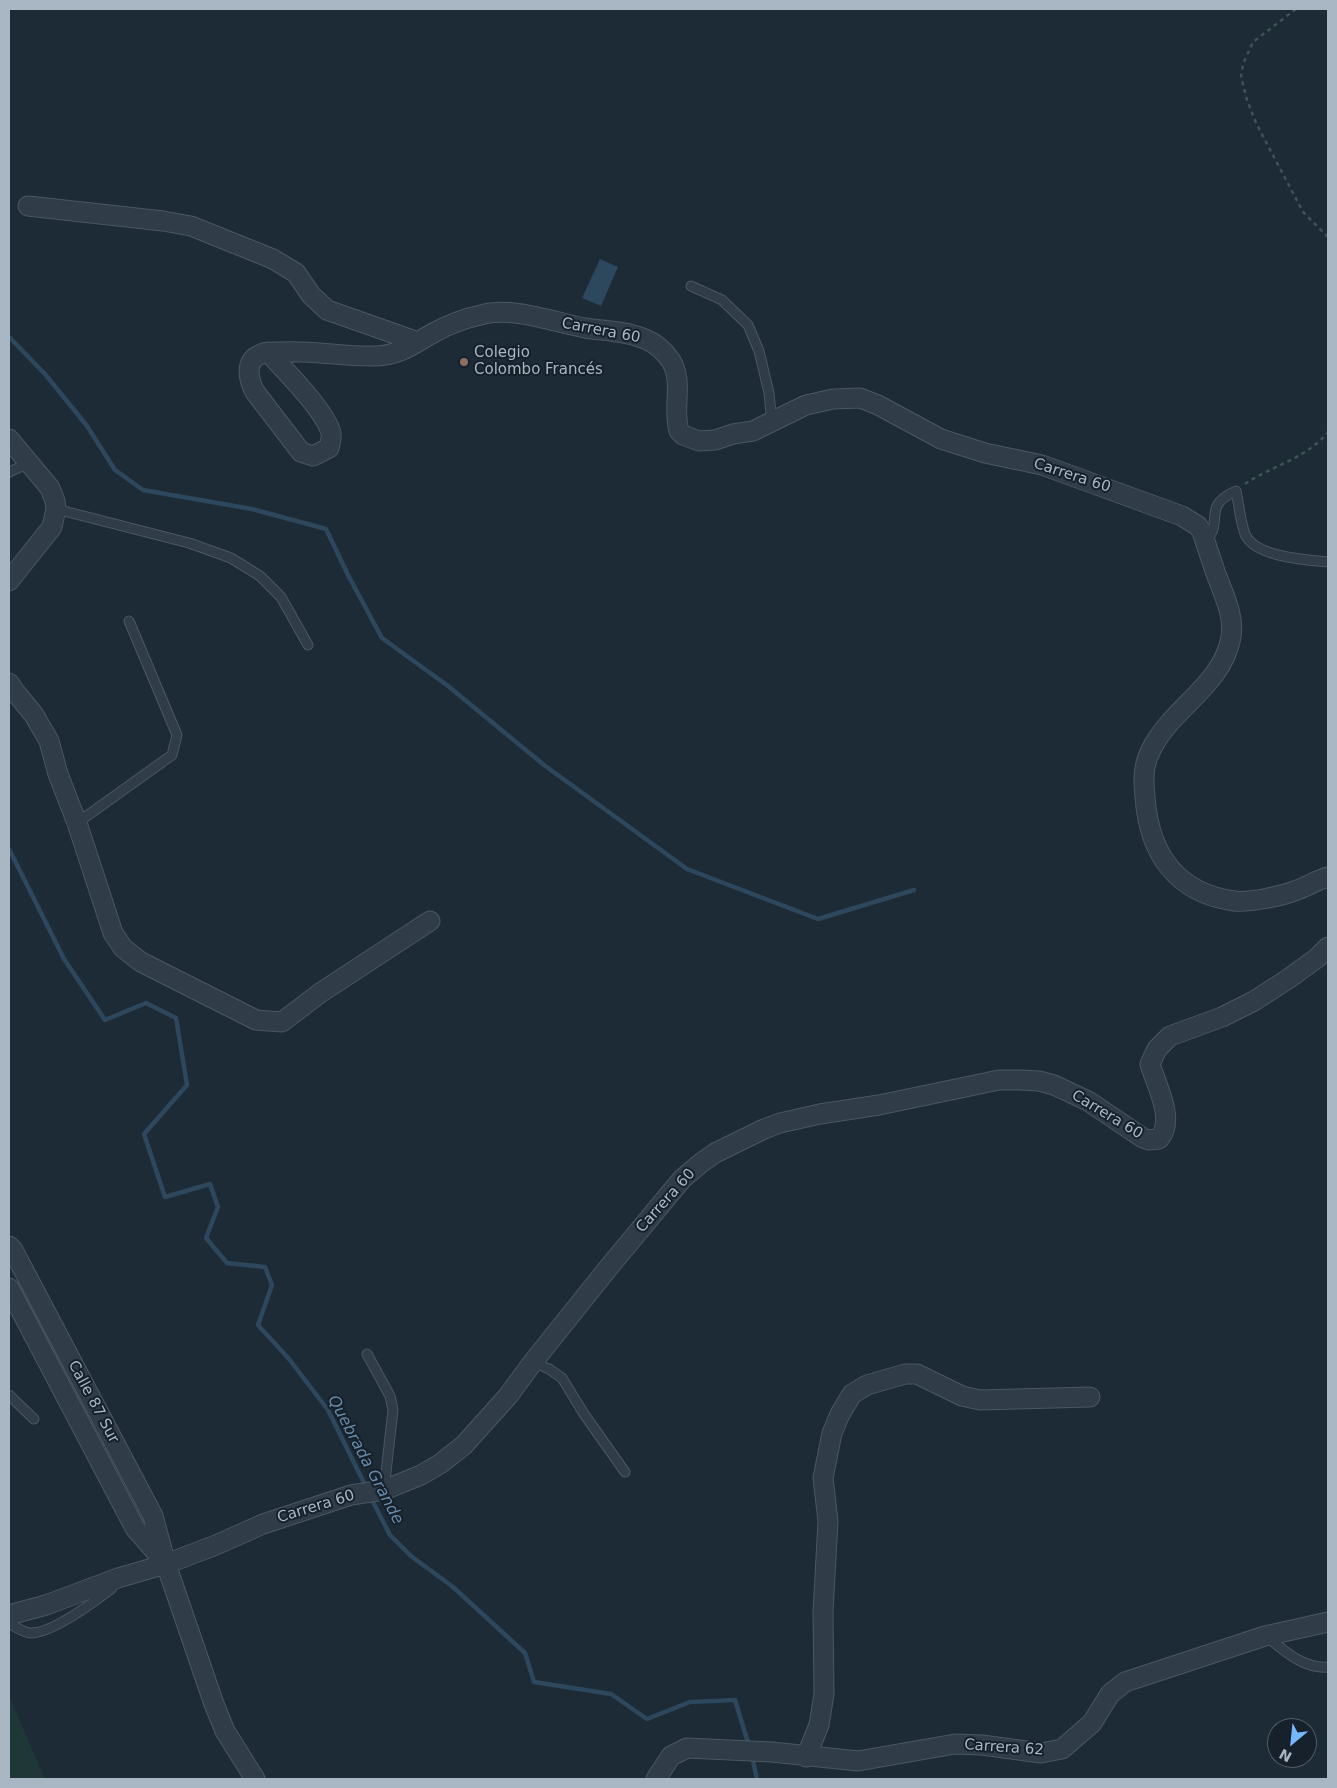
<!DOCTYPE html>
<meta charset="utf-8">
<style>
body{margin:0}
#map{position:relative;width:1337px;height:1788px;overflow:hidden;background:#1d2b36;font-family:"DejaVu Sans",sans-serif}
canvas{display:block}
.frame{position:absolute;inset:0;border:10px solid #a9b7c5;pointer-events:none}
.north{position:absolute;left:1267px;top:1718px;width:50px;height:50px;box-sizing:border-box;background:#16212b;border:1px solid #515d69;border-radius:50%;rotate:208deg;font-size:14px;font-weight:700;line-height:20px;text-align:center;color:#a9b7c5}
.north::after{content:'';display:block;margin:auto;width:18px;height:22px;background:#74b9ff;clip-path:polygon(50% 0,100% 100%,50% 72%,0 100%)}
</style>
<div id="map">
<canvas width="1337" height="1788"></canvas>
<div class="frame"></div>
<div class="north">N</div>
</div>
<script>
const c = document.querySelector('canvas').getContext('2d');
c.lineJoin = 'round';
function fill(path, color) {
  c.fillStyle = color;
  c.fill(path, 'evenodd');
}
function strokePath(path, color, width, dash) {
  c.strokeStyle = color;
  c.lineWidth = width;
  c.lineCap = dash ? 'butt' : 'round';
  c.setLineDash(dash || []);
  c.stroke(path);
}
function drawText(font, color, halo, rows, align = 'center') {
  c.font = font + ' "DejaVu Sans",sans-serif';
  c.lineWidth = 4;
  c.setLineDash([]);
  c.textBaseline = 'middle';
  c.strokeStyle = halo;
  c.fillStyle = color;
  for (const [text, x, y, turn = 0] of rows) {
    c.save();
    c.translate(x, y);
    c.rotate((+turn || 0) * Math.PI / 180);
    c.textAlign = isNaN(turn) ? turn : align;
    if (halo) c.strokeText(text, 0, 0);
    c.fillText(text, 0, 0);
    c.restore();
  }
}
fill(new Path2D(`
 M9 1696 45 1779H9Z`), '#1f3737');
fill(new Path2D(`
 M600 259 618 267 601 306 582 298Z`), '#2d475d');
strokePath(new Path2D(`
 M9 337 45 374 87 426 115 470 143 490 252 509 326 529 349 577 382 638 448 686 544 765 687 869 818 919 914 890
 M9 849 64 959 105 1020 146 1003 176 1018 187 1085 144 1134 165 1197 210 1184 218 1207 206 1238 227 1263 265 1267 272 1285 258 1325 289 1359 328 1410 367 1489
 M370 1496 390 1535 411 1556 453 1587 525 1653 534 1682 611 1694 647 1719 690 1702 735 1700 749 1746
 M752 1756 757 1779`), '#2d475d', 4.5);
const service = new Path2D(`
 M691 286 722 300 748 325 759 351 769 393 772 423
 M9 472 29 463
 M56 509 189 543 231 558 260 576 281 597 308 645
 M1205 538C1218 534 1212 516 1217 506 1221 498 1229 494 1236 491 1239 504 1241 527 1246 536 1257 557 1307 560 1328 562
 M77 823 172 755 177 735 129 621
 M367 1354 390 1396 393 1410 384 1490
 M533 1362 549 1369 562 1378 584 1414 625 1472
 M9 1395 34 1419
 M9 1623C15 1627 22 1632 30 1633 51 1634 94 1602 111 1589L114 1584
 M1266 1636C1285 1651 1303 1669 1328 1667`);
const minor = new Path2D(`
 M28 206 163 221 191 226 273 259 296 273 311 295 327 310 418 342
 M268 352C285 371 325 410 331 433 332 438 330 443 329 448L313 456 301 452 255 392C249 381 244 362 259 355 265 351 274 352 281 352 313 350 344 357 376 356 401 355 413 344 435 332 448 325 466 318 481 315 511 306 554 322 585 328 605 331 626 331 645 339 655 343 665 352 671 361 684 382 672 408 679 431L683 435 699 441 715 440 733 434 753 431 806 405 833 399 860 398 878 405 941 439 985 453 1042 465 1182 516 1198 526 1202 532C1206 544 1210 556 1214 568 1221 590 1235 613 1231 637 1223 684 1174 707 1153 746 1143 763 1143 779 1145 797 1149 853 1176 893 1234 901 1248 903 1283 896 1297 890 1308 886 1317 880 1328 877
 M9 439 50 488 55 501 56 509 52 527 9 581
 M9 683 16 693 34 715 49 741 58 774 77 823 113 933 123 948 141 962 256 1020 282 1022 320 993 430 921
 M9 1246 13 1250 153 1516 166 1564 214 1704 225 1731 255 1779
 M9 1288 135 1528 162 1559
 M9 1615 46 1605 118 1578 166 1564 216 1545 263 1524 351 1495 384 1490 421 1475 440 1464 464 1445 508 1396 533 1362 609 1267 682 1179 701 1163 715 1153 764 1129 780 1123 820 1114 879 1105 999 1080H1020L1039 1081 1054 1085 1088 1101 1143 1138 1149 1140 1159 1139C1176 1120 1156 1085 1150 1064L1157 1049 1170 1036 1222 1017 1254 1001 1288 979 1317 958 1328 947
 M806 1757 819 1725 824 1694 823 1612 828 1521 823 1478 832 1433 840 1414 852 1394 867 1385 905 1374H917L962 1396 980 1400 1090 1397
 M656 1779 671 1756 687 1748 772 1752 858 1761 955 1744 982 1745 1041 1753 1062 1749 1092 1723 1110 1694 1125 1682 1265 1636 1328 1622`);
strokePath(service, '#4b5762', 11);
strokePath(minor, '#4b5762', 21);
strokePath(new Path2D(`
 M1296 9 1253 42 1243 64 1241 76 1247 100 1256 123 1303 212 1328 237
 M1245 484C1273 465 1306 459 1328 432`), '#3c5454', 2.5, [4, 4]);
strokePath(service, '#303c47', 9);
strokePath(minor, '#303c47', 19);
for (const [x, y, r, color] of [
 [464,362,5,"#8d6e63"]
]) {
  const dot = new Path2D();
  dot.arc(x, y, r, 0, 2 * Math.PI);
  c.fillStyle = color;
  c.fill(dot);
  strokePath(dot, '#16212b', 2);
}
drawText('15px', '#a9b7c5', '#16212b', [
 ["Carrera 60",601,331,11],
 ["Carrera 60",1072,476,18],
 ["Carrera 60",1107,1115,31],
 ["Carrera 60",666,1201,-48],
 ["Calle 87 Sur",93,1402,62],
 ["Carrera 60",316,1507,-17],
 ["Carrera 62",1004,1748,4]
]);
drawText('15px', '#a9b7c5', '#16212b', [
 ["Colegio",474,353],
 ["Colombo Francés",474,370]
], 'left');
drawText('italic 16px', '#678cab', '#16212b', [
 ["Quebrada Grande",365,1460,62]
]);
</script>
